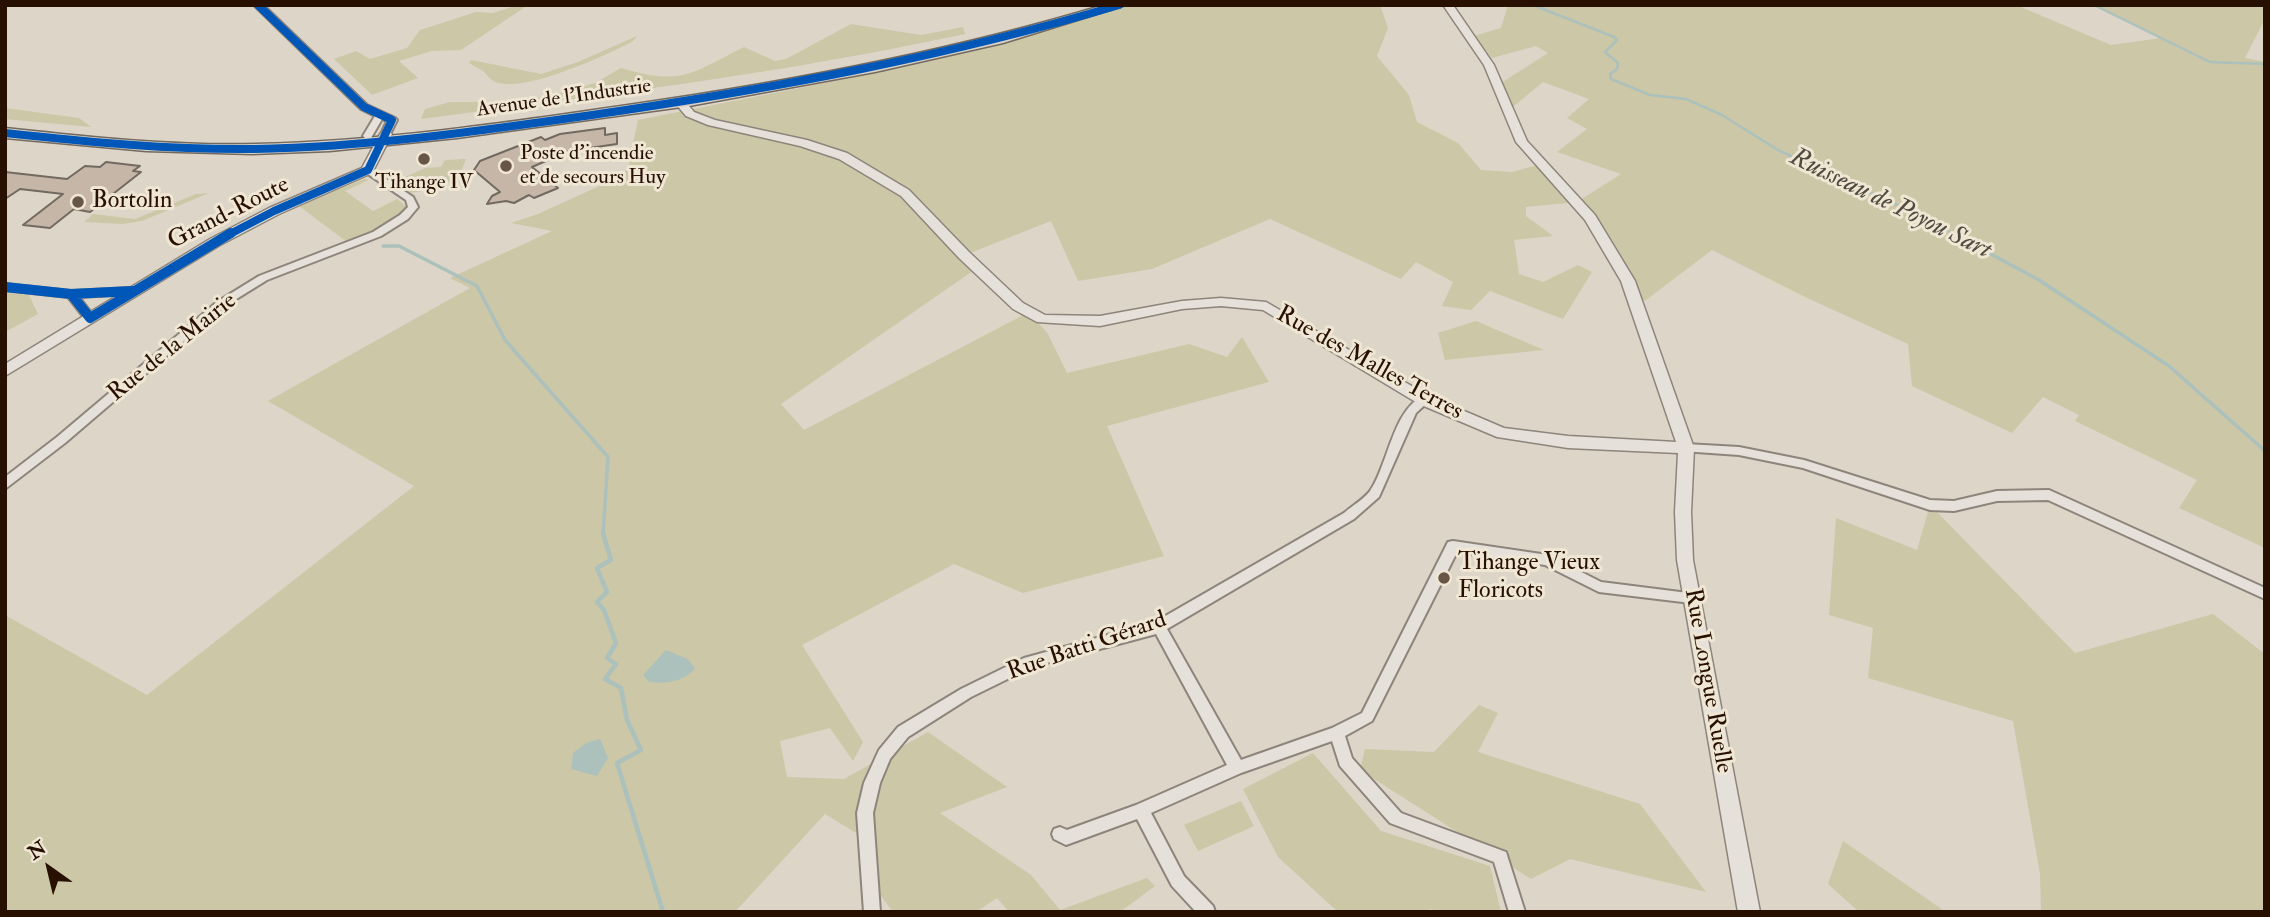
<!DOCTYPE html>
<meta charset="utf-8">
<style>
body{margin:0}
#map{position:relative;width:2270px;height:917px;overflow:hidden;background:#ddd5c7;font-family:"IM FELL Double Pica",serif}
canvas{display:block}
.frame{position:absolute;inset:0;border:7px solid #281000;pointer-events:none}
.north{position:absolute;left:14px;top:833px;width:70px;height:70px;-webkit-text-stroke:5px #efe6d4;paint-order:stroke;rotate:326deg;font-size:19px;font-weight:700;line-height:28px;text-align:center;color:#281000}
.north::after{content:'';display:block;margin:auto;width:24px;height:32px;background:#281000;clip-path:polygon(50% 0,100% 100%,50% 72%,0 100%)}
</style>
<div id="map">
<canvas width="2270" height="917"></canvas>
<div class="frame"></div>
<div class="north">N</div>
</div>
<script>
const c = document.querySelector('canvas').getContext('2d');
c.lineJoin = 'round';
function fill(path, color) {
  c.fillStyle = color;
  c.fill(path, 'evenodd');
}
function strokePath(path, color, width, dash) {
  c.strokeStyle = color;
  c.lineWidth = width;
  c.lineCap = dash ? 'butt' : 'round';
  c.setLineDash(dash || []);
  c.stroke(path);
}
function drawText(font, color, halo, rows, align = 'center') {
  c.font = font + ' "IM FELL Double Pica",serif';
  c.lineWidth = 6;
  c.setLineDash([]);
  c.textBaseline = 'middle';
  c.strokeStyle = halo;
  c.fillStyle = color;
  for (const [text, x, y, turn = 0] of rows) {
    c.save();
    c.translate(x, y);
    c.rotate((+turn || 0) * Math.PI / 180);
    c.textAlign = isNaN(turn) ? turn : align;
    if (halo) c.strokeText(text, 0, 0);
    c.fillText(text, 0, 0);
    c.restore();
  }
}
fill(new Path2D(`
 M518 5H528L461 50 432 51 399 61 418 78 372 95 334 59 356 51 370 59 407 48 420 30 476 12 493 13Z
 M1131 5H1380L1388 28 1377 56 1409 95 1417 122 1458 143 1481 170 1512 172 1541 164 1577 202 1621 174 1557 152 1587 129 1567 118 1589 99 1543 82 1509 110 1498 85 1548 53 1536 46 1492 58 1474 36 1501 28 1508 5H2016L2111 45 2161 38 2094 5H2265V19L2245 58 2265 62V548L2179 508 2197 480 2075 421 2079 415 2043 397 2012 433 1912 386 1908 344 1805 297 1712 250 1646 300 1635 302 1577 202 1526 207V216L1553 236 1514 240 1519 274 1543 282 1578 265 1592 272 1563 319 1490 291 1471 310 1442 306 1453 282 1416 262 1401 279 1270 219 1152 269 1078 281 1051 221 965 255 977 268 781 404 804 430 1029 312 1048 334 1067 373 1189 344 1227 357 1242 337 1269 382 1107 426 1164 556 1023 593 954 564 802 645 863 742 853 761 830 728 780 741 787 777 844 779 928 732 1007 787 940 813 1031 875 1060 910 1147 878 1155 886 1120 912H1009L997 898 976 912H893L879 893 876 845 825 814 735 912H5V615L147 695 414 486 268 401 470 288 450 278 552 231 511 223 538 214 617 178 628 169 638 120C803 87 970 57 1131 5Z
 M851 24 921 35 963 27 965 34C785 73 603 95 421 119L425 109 450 102H510L557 94 595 83 621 68C681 86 691 74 744 47L775 61 786 59Z
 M637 36 632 42C603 56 526 93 495 82 489 79 488 75 483 71 479 68 473 66 469 63L471 60 541 74 578 62Z
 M5 108 79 118 91 127 5 119Z
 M466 159 461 172H467L465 175 429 190 409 193 389 177 395 175 401 179 425 168 441 167 445 160Z
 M364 179 369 180 345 191 373 211 397 199 407 207C394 226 367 234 347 242L299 206Z
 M209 193 142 221 123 224 84 222 93 214 135 219 196 194Z
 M5 292 29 295 38 314 5 332Z
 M1476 321 1544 350 1445 360 1438 333Z
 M1930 505 2075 653 2213 614 2265 654V912H2041L2040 874 2013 721 1868 678 1873 628 1829 615 1836 518 1917 550Z
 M1479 705 1498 713 1478 752 1640 804 1706 892 1570 859 1531 879 1360 770 1365 749 1434 752Z
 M1313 753 1381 831 1490 866 1501 912H1441L1430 909 1428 912H1338L1278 857 1243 789Z
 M1241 801 1254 826 1198 851 1184 825Z
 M1843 841 1946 912H1859L1828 884Z`), '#ccc7a7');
fill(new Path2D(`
 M666 650 688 659 695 669C682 682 667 684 649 682L643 675Z
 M600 739 608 758 597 776 571 769 573 753 586 743Z`), '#acc1bb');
strokePath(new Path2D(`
 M1533 5 1614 37 1617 40 1605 52 1618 63 1617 69 1610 74 1611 79 1650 95 1686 99 1722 115 1778 150 1906 209 1955 235
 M2094 5 2210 62 2265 64`), '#acc1bb', 2.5);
strokePath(new Path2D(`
 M1952 233 2039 280 2169 366 2265 451
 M383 246H399L477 286 505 340 608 457 603 535`), '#acc1bb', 3.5);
strokePath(new Path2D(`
 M603 533 611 560 597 568 607 592 597 602 604 610 616 643 607 658 616 664 605 679 621 688 627 720 641 750 617 763 663 912`), '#acc1bb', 4.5);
const building = new Path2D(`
 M605 128V135L617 133V144L569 151 532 167 558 188 534 198 529 195 514 203 506 201 487 204 492 196 500 192 474 170 480 161 541 137 545 140 560 134Z
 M106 162 140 166 133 171 141 172 90 212 74 209 50 228 23 225 63 194 20 189 5 199V172L67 179 85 166 100 167Z`);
fill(building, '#c6b6a8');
strokePath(building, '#726a61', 2);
const minor = new Path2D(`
 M254 5H263L367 105 395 118 397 120 389 136 386 137 381 134 387 121 382 119 371 138H365L363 136 375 116 361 109Z
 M368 167 413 197 418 207 408 219 381 236 267 280 225 306 65 443 5 489V477L57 437 217 302 259 276 373 232 400 215 408 207 406 200 365 172V168Z
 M5 284 71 291 132 288 137 291 132 294 79 297 95 318 90 322 86 320 68 297 5 290Z
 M1424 396 1430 400 1416 413 1379 497 1354 519 1167 629 1241 760 1332 728 1362 713 1448 542 1453 541 1548 555 1601 582 1696 594 1698 598 1696 602 1691 603 1599 592 1545 565 1457 552 1372 721 1345 736 1352 758 1401 813 1506 852 1525 912H1509L1494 862 1390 823 1340 766 1332 741 1241 773 1151 813 1184 876 1213 906 1215 912H1196L1172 886 1137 819 1066 845 1054 839 1052 834 1054 829 1060 827 1067 830 1136 805 1227 765 1156 634 1032 667 971 697 908 737 890 759 880 783 873 813 880 912H864L857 813 864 783 879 750 898 727 961 689 1024 658 1155 622 1344 513C1352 506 1364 499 1370 491 1388 466 1393 408 1424 396Z
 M1686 444 1739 447 1804 460 1930 500 1954 501 1997 491 2049 490 2265 588V599L2048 500 1997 501 1954 511 1930 510 1803 468 1739 455 1682 451 1680 448 1682 445Z`);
const tertiary = new Path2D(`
 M1443 5H1453L1494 65 1527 141 1595 215 1635 281 1694 448 1691 512 1693 560 1760 912H1738L1677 560 1675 512 1678 453 1568 448 1497 437 1419 404 1263 310 1221 306 1182 309 1100 326 1037 322 1013 309 959 258 901 196 839 159 800 146 708 125 686 116 675 103 685 101 694 112 715 120 807 140 847 153 909 190 969 252 1023 303 1045 315 1100 316 1182 301 1221 298 1266 302 1429 396 1504 428 1568 436 1676 442 1621 281 1585 220 1516 142 1484 65Z
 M386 130 392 134 372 173 279 214 220 245 5 376V364L210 239 269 208 362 168 380 134Z`);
const primary = new Path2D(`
 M1104 5H1126L1003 43 875 72 689 106 457 138 330 151 252 154 146 151 5 138V128C88 137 172 146 256 144 381 141 505 123 628 105 789 82 948 52 1104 5Z`);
strokePath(minor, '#8d857b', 4);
strokePath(tertiary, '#8d857b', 3);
strokePath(primary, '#726a61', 3);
fill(minor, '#e5e1da');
fill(tertiary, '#e5e1da');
fill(primary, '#d9d2c5');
strokePath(new Path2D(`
 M5 133C88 142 171 150 254 149 367 147 480 131 592 115 771 89 946 57 1119 5
 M228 235 274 211 368 170 392 120 364 107 258 5`), '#0057b8', 8);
strokePath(new Path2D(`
 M5 287 71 294 132 291
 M71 294 90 318 231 233`), '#0057b8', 10);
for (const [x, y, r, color] of [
 [424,159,7,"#675546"],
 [506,166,7,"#675546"],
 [78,202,7,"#675546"],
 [1444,578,7,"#675546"]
]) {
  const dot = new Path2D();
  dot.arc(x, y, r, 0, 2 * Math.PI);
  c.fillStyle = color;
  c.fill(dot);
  strokePath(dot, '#efe6d4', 2.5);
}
drawText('21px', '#281000', '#efe6d4', [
 ["Avenue de l'Industrie",564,99,-8]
]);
drawText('21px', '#281000', '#efe6d4', [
 ["Poste d'incendie",520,154],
 ["et de secours Huy",520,178],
 ["Tihange IV",424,183,"center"]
], 'left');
drawText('24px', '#281000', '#efe6d4', [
 ["Bortolin",92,202],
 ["Tihange Vieux",1458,564],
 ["Floricots",1458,592]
], 'left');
drawText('24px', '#281000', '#efe6d4', [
 ["Grand-Route",229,214,-27],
 ["Rue de la Mairie",173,348,-39],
 ["Rue des Malles Terres",1369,364,29],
 ["Rue Batti Gérard",1087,647,-19],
 ["Rue Longue Ruelle",1707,681,80]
]);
drawText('italic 26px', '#4f4b40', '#efe6d4', [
 ["Ruisseau de Poyou Sart",1890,205,26]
]);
</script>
